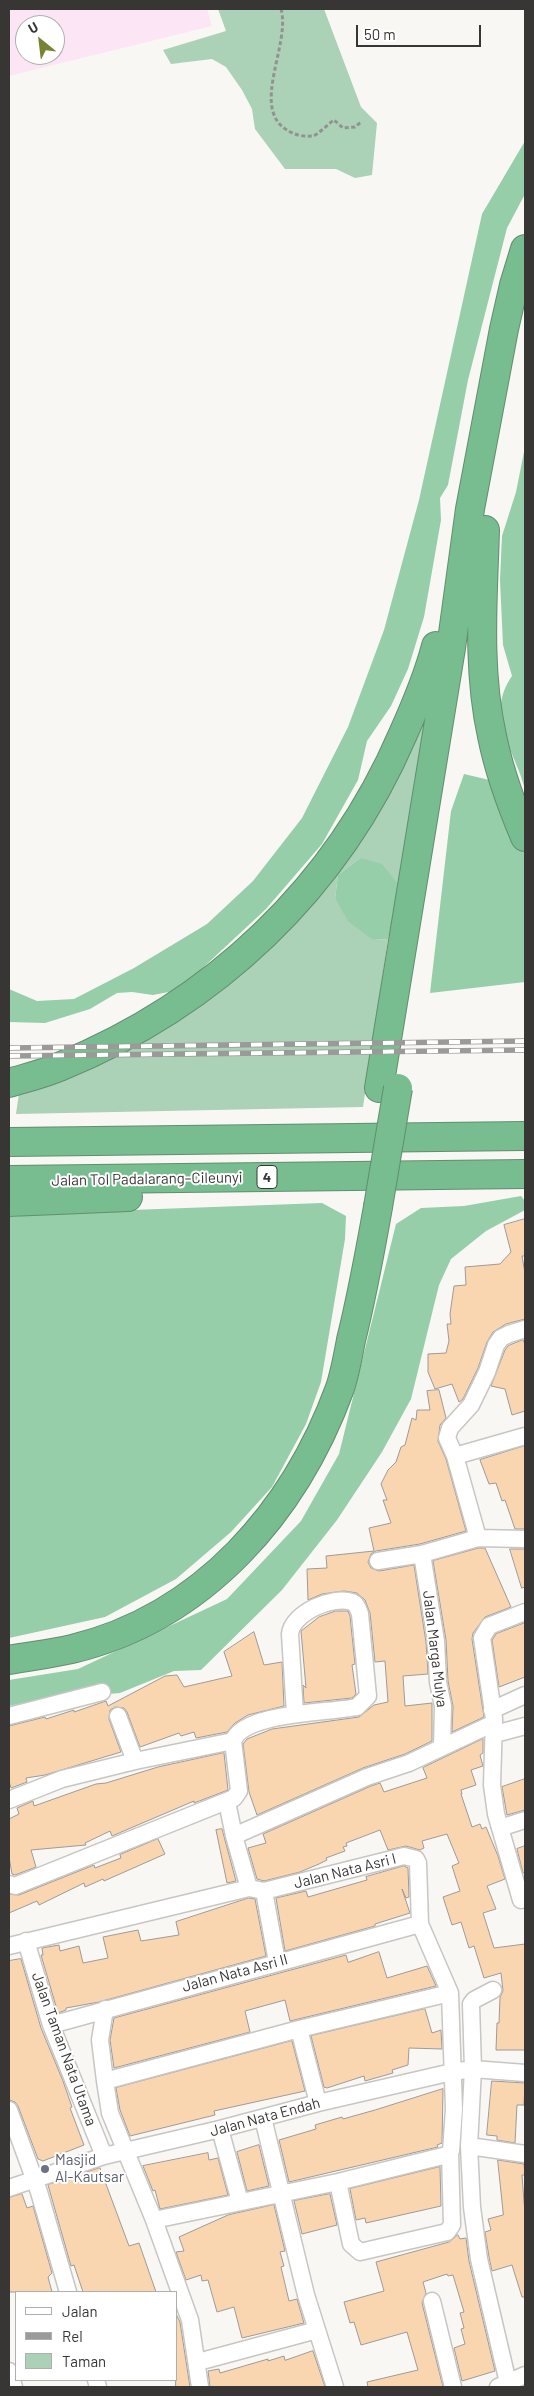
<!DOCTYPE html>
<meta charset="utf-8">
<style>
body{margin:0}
#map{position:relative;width:534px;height:2396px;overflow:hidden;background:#f9f7f4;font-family:Barlow,sans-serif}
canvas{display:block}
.frame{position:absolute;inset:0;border:10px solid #373635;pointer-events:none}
.legend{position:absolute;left:15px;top:2291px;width:162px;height:90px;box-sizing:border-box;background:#fff;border:1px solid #afafae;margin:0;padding:6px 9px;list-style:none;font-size:15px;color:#373635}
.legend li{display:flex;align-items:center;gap:10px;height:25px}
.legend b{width:25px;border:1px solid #afafae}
.north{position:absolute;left:15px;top:15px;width:50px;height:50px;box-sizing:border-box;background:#fff;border:1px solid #afafae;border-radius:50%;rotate:331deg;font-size:14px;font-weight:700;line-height:20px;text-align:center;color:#373635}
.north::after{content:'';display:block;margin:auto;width:18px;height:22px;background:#748433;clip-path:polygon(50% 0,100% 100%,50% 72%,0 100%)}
.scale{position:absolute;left:356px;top:25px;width:125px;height:22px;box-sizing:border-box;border:2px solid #373635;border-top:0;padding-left:6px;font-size:15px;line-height:18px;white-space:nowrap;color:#373635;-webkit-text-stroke:4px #fff;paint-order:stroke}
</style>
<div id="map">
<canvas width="534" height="2396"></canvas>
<div class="frame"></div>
<ul class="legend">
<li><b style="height:6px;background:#fff"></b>Jalan</li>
<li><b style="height:6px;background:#9b9a98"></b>Rel</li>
<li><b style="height:14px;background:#abd1b7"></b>Taman</li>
</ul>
<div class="north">U</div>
<div class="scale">50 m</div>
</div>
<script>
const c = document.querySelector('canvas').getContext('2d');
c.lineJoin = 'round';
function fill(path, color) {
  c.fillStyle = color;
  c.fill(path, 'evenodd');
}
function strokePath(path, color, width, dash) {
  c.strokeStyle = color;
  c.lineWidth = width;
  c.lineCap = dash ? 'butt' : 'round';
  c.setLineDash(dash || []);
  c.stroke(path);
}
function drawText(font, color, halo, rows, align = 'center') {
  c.font = font + ' Barlow,sans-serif';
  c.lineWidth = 4;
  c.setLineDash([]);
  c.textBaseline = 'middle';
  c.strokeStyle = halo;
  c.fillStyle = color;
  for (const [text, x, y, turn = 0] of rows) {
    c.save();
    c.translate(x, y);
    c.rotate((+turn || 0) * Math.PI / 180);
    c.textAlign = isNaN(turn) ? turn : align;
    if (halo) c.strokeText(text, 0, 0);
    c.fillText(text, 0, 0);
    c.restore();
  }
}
fill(new Path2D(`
 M9 9H207L212 26 9 76ZM25 25H55V55H25Z`), '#fce6f5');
fill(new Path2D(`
 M218 9H324L361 107 377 123 372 175 355 178 336 169H285L255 129 252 109 242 90 226 67 212 59 171 64 163 50 226 31Z
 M418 723H428L401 888 360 858 338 875 335 898 373 940 388 939 363 1107 16 1114 19 1093 274 939Z`), '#abd1b7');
fill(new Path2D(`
 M525 141V194L507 228 468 380 448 485 440 498 441 520 424 617 408 669 391 706 367 741 358 780 322 844 266 909 179 990 153 995 132 992 117 993 90 1009 45 1023 9 1022V989L37 1001 74 999 134 968 207 924 253 881 302 818 348 727 384 630 419 500 482 214Z
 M525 447V789C515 750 484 716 512 676L503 645 500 580 502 536 516 492Z
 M464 774 498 782 505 811 525 855V982L430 993 451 811Z
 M360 858 382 864 401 888 388 939 373 940 348 921 335 898 338 875Z
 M521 1196 525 1201V1210L486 1231 451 1259 439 1285 411 1399 382 1452 337 1520 282 1590 201 1670 174 1671 120 1693 37 1700 9 1706V1680L78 1669 227 1599 301 1521 339 1454 396 1224 421 1208 464 1206Z
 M322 1203 346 1216 345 1239 321 1382 306 1424 272 1487 231 1532 176 1579 105 1617 9 1638V1217L77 1212Z`), '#95cea8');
const building = new Path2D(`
 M525 1219V1256H522L525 1273V1319L506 1324 493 1332 487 1342 478 1368 463 1399 459 1402 452 1384 435 1389 428 1372V1354L446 1353 449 1341 447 1324H451L450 1314 454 1286 466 1285 465 1267 500 1264 511 1252 504 1225Z
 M523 1340 525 1344V1411L512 1415 505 1389 491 1386 505 1350 508 1346Z
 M439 1390 446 1418 440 1425 438 1441 446 1459 466 1531 420 1544 376 1551 371 1554 368 1562 371 1568 379 1571 414 1565 426 1642 428 1674 403 1676 405 1706 432 1703V1741L405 1754 363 1768 257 1815 249 1792 243 1744 247 1739 272 1729 359 1717 374 1705 388 1702 385 1661 375 1662 370 1613 365 1600 357 1593 344 1591 322 1594 308 1600 307 1569 327 1568 326 1556 374 1551 369 1528 391 1523 383 1500H387L381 1484 388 1470 396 1462 401 1447 405 1445 412 1418 416 1420 417 1410H430L427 1391Z
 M525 1446V1529H515L505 1500 502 1501 496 1483 489 1484 480 1460Z
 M479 1548H485L511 1607 485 1617 473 1633 472 1639 484 1717 452 1732 453 1706 448 1681 446 1640 433 1561Z
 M510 1549H525V1587L522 1588Z
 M336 1611H348L350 1616 355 1664 352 1665 356 1694 352 1698 304 1703 303 1685 306 1688 301 1631 319 1617Z
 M525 1623V1677L499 1687 492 1640 496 1634Z
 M254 1632 264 1665 282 1662 284 1706 248 1715 235 1723 227 1732 196 1738 194 1732 181 1736 179 1733 140 1747 127 1712 124 1708 115 1707 110 1710 109 1719 121 1752 45 1775 26 1778 27 1782 11 1788 9 1781V1726L45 1717 46 1719 74 1710V1712L106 1701 108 1706 165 1676 177 1675 184 1687 232 1676 224 1652Z
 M483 1739V1753L480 1755 483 1766 471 1770 476 1785 461 1790 462 1794H461L472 1827 480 1824 482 1829 486 1827 498 1856 505 1879 487 1886 496 1909 483 1913 494 1948 525 1944V2050H496L497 2023H499L500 1997 503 1991 501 1973 484 1978 474 1946 469 1948 461 1922 452 1925 443 1897 460 1891 452 1866 459 1863 447 1834 422 1841 424 1848 420 1850 406 1846 388 1850 380 1830 346 1843 347 1846 343 1847 345 1851 326 1858 327 1860 319 1864 300 1872 264 1881 257 1879 248 1848 266 1843 263 1834 371 1786 380 1783 384 1792 427 1778 423 1768Z
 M224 1753 228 1790 194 1803V1801L112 1836 110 1831 85 1843 86 1845 31 1850 36 1867 15 1875 12 1874 9 1857V1819L19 1814 17 1808 33 1801 34 1806 96 1784 106 1783 158 1767Z
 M525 1779V1810L507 1815 502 1787Z
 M222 1829 236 1881 227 1883 216 1830Z
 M158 1839 165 1854 104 1881 103 1879 85 1887 84 1883 39 1905 37 1901 9 1913V1894L19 1895 94 1865 95 1868 121 1858 120 1855Z
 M525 1846V1872L523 1873 517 1849Z
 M404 1866 408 1868 409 1897 406 1898 402 1889 410 1913 375 1924V1926L285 1951 276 1898 306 1891 308 1897 367 1880 366 1877Z
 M249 1898 255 1899 266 1956 99 2002 66 2008V2010L58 2013 41 1955H43L42 1948 59 1945 60 1951 79 1946 83 1963 108 1958 103 1937 138 1930 141 1941 179 1935 176 1922Z
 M379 1952 387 1978 427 1966 436 1986 290 2021 285 2000 245 2011 250 2032 114 2068 110 2040 114 2018 346 1955 348 1962Z
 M21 1959 41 2028 63 2081 72 2107 70 2108 84 2145 43 2161 38 2159 18 2106 15 2102 9 2100V1961Z
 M425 2009 432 2033 441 2030 442 2049 409 2048 408 2065 392 2070 393 2073 365 2081 364 2076 327 2088 324 2087 311 2036Z
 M292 2041 305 2091 214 2111 215 2115 130 2136 120 2110 116 2088Z
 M492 2081 525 2083 524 2105H517L515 2143 497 2140V2136L487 2135Z
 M443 2089 442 2143 437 2145 438 2147 289 2182 279 2140 316 2129 315 2125 342 2117 343 2119 375 2110Z
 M259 2145 269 2186 247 2191 237 2152Z
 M208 2153 209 2160 218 2158 228 2195 160 2209 155 2190 153 2191 143 2166Z
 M498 2160 524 2164 525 2175H522L525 2214V2297H522L512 2265 492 2271 489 2257 485 2232 491 2230 488 2219 503 2215Z
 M440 2167 441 2206 366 2223 365 2218 356 2220 350 2189Z
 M100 2168 129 2246 139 2243 156 2292H83L74 2265 71 2266 48 2185Z
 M22 2194 27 2208 33 2206 52 2273 48 2277 52 2292H9V2198Z
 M330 2194 337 2225 302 2234 294 2201Z
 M274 2205 285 2251 280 2252 284 2266 281 2267 289 2301 297 2299 304 2323 242 2338 234 2307 217 2312 208 2280 202 2281 201 2275 186 2280 176 2252 184 2251 179 2237 228 2215Z
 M458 2235 460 2239 466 2238 469 2261 495 2371 462 2381 454 2348 465 2344 461 2329 464 2328 460 2313 464 2312 453 2275 448 2276 447 2274 423 2282 426 2293 422 2303 443 2387H368L367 2382 418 2370 407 2332 361 2345 354 2322 350 2323 344 2302 384 2291 376 2262 449 2242Z
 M176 2314 180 2322 190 2387H176Z
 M313 2351 325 2387H210L208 2371 219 2369 220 2373 268 2359V2361L284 2356 285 2360Z`);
fill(building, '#f9d6b0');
strokePath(building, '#9d9a98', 1);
const minor = new Path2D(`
 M455 1456 525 1436
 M478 1538 525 1539
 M422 1554 436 1641 438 1682 443 1706 442 1746
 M378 1561 422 1554 478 1538 455 1456 447 1438 450 1428 471 1405 487 1372 496 1345 501 1338 509 1334 525 1329
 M492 1710 525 1695
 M9 1716 102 1692
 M118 1716 135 1761
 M495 1734 525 1726
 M9 1800 62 1779 135 1761 233 1741C244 1712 329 1713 357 1707L368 1696 360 1614C358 1609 357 1604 352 1602 333 1595 292 1613 290 1634L295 1714
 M227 1802 234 1836 367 1777 409 1763 494 1723
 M500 1828 525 1820
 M234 1836 249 1888 264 1891 277 1962
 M9 1884 15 1886 234 1798 239 1791 233 1741
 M521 1900 496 1814 492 1785 494 1719 482 1638 489 1626 525 1612
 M26 1941 51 2025 104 2156
 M9 1946 249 1888
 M493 1990 474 2000 471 2004 473 2069 469 2146 472 2207 479 2259 509 2387
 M105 2009 100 2040 105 2081
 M51 2025 420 1924
 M299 2029 318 2103
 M9 2110 39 2192 68 2292
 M263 2118 306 2295 335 2387
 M220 2129 240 2202
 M469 2146 525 2154
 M338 2182 351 2244 360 2252 447 2232 452 2225 450 2153
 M9 2188 104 2156 220 2129 318 2103 452 2072 473 2069 525 2073
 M154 2220 338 2182 447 2155 451 2151 454 2109 450 1993 420 1924 418 1863 416 1859 404 1856 264 1891
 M432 2301 453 2387
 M198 2362 317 2330
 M9 2371 14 2387
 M96 2380 98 2387
 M200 2387 190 2320 154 2220 110 2113 105 2081 299 2029 450 1993
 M498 2387 525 2375`);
const motorway = new Path2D(`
 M485 530C483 598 477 669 492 736 499 771 511 804 525 837
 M9 1083C25 1078 43 1074 59 1067 214 1004 337 888 403 734 416 705 428 677 436 646
 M379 1088 451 648 470 509 504 329 514 285 525 249
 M9 1142 525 1136
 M9 1180 525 1174
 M9 1202 128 1197
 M9 1660C30 1656 51 1654 72 1649 204 1617 295 1511 340 1388 345 1373 348 1356 351 1340 362 1296 370 1252 378 1207`);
strokePath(minor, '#c7c6c2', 19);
strokePath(motorway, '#618e70', 30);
strokePath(new Path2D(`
 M281 9C291 44 250 108 287 130 294 135 304 137 313 136 319 134 328 124 334 120L343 128 355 127 361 122`), '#949290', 3, [4, 2.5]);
strokePath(minor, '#fff', 16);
strokePath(motorway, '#77bd8f', 28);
const rail = new Path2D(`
 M9 1048 525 1041
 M9 1056 525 1050`);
strokePath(rail, '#9b9a98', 5.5);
strokePath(rail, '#fff', 4, [11]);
const motorwayBridge = new Path2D(`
 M378 1207 398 1088`);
strokePath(motorwayBridge, '#618e70', 30, []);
strokePath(motorwayBridge, '#77bd8f', 28);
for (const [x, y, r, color] of [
 [45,2169,5,"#6b7280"]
]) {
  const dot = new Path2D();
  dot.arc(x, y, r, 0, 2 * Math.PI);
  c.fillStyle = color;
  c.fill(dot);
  strokePath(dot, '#fff', 2);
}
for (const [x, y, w] of [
 [267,1177,20]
]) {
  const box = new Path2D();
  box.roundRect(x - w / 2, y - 11.5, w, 23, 4);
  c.fillStyle = '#fff';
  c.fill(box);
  strokePath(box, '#373635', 1);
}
drawText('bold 14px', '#373635', null, [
 ["4",267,1177]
]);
drawText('15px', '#373635', '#fff', [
 ["Jalan Tol Padalarang–Cileunyi",147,1179,-1],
 ["Jalan Marga Mulya",435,1649,83],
 ["Jalan Nata Asri I",345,1871,-14],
 ["Jalan Nata Asri II",235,1973,-15],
 ["Jalan Taman Nata Utama",64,2049,70],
 ["Jalan Nata Endah",265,2117,-15]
]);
drawText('15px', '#5b616d', '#fff', [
 ["Masjid",55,2160],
 ["Al-Kautsar",55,2177]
], 'left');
</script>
